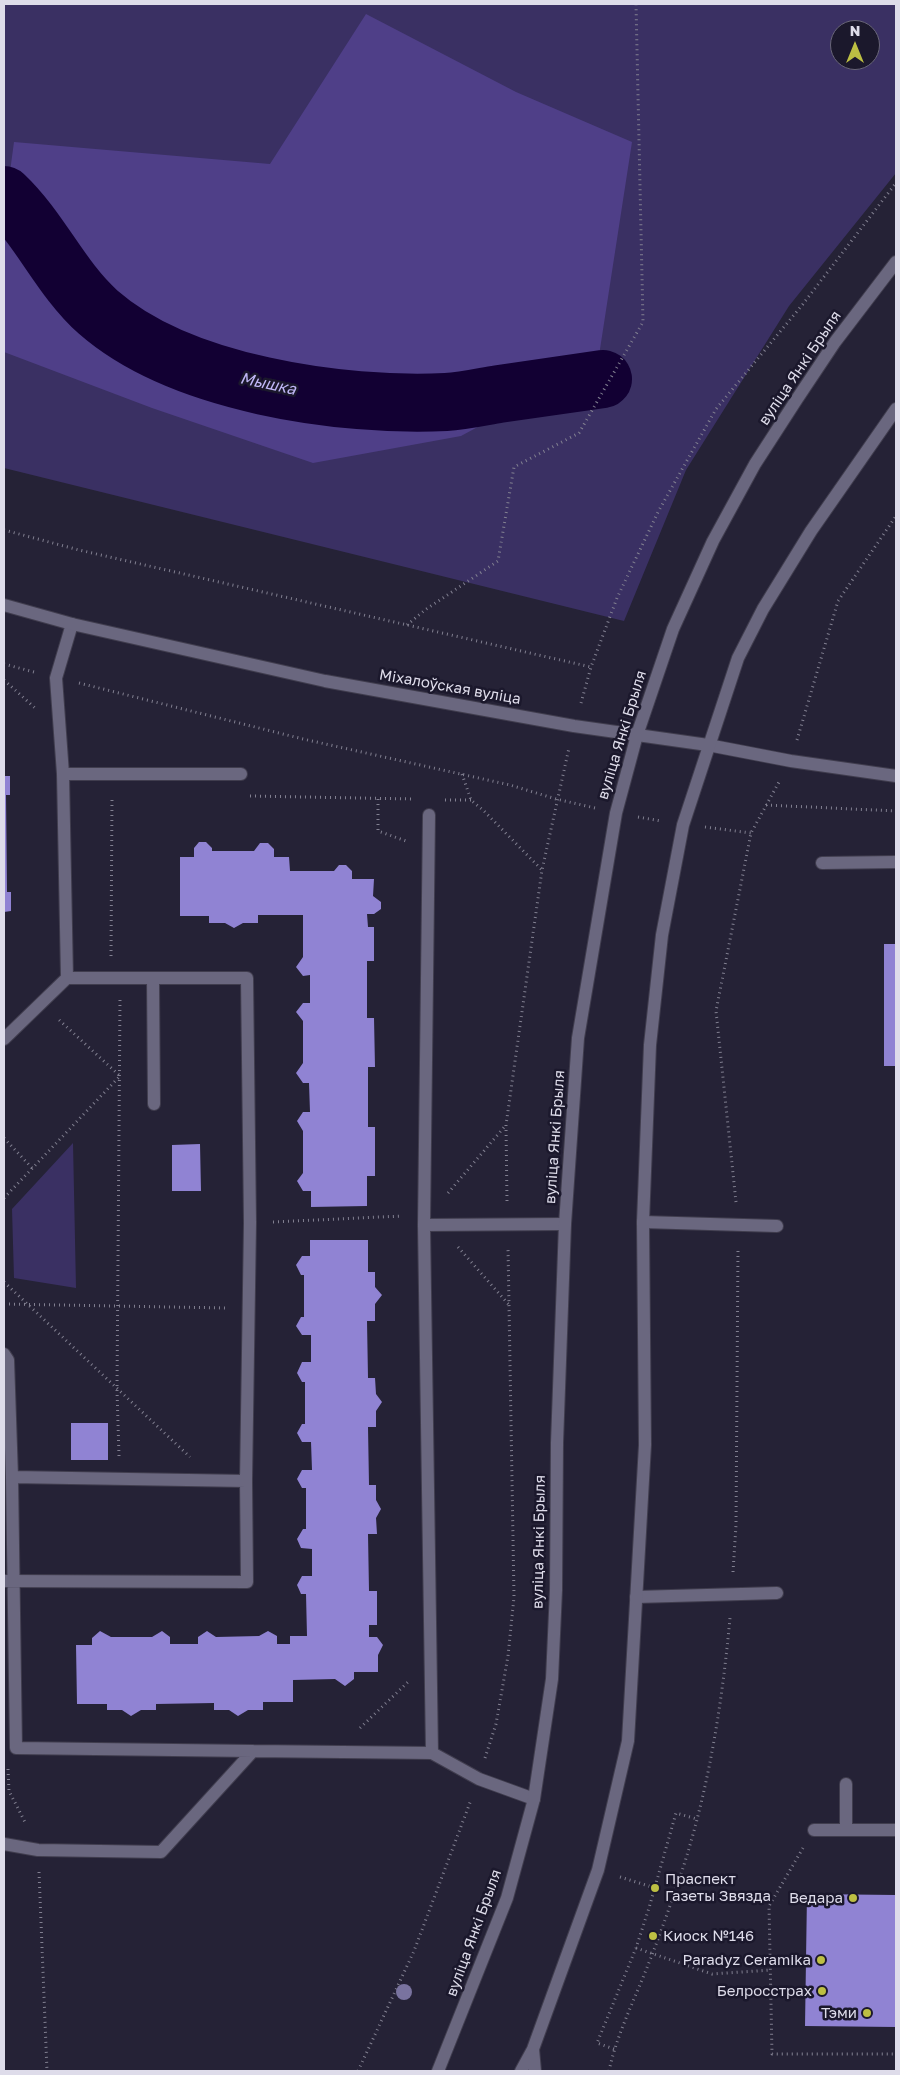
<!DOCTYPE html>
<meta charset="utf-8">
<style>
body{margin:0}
#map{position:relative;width:900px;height:2075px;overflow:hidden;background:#252236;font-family:"Golos Text",sans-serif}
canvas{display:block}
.frame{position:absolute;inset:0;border:5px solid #dedcea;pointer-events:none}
.north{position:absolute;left:830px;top:20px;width:50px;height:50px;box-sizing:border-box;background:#1b182c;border:1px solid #696678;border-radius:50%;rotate:0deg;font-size:14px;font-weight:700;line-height:20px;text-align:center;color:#dedcea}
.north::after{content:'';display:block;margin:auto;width:18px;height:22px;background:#bdbf43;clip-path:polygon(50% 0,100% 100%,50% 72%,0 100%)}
</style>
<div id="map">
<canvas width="900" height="2075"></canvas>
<div class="frame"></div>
<div class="north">N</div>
</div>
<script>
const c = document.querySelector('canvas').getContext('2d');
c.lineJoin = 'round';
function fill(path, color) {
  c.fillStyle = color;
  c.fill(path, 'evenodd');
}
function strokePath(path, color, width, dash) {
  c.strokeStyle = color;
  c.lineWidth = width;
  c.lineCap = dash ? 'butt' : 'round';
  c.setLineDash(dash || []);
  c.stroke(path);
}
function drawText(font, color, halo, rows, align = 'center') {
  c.font = font + ' "Golos Text",sans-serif';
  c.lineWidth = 5;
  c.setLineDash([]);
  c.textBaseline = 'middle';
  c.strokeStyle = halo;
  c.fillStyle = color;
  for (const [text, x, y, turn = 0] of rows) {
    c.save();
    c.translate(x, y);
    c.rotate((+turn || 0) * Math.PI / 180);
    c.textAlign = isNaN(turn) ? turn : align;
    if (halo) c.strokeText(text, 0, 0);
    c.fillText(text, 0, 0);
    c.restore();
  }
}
fill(new Path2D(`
 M4 4H896V173L789 306 686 470 624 621 4 468ZM840 30H870V60H840Z
 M73 1143 76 1288 14 1278 12 1209Z`), '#3a3063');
fill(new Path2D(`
 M366 14 516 92 632 142 598 362 461 436 313 463 152 408 4 352V216L14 142 270 164Z`), '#4f3f88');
strokePath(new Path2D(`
 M4 195C41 230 60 278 98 312 180 384 341 407 446 402 464 401 481 397 499 394 533 389 568 384 603 379`), '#120033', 58);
fill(new Path2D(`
 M4 776H10V795H6L7 892H11V911L4 912Z
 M199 842H206L212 848V851H254L260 843H268L274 849V857H289L290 871H334L339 865H346L352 871V879H374L373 896 381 902V909L374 914H367L368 927H374V961H367V1018H374L375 1067H368V1127H375V1176H367V1206L311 1207V1191H303L297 1181 303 1173V1131L297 1121 303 1112H310L309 1083H303L296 1073 303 1063V1021L296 1012 303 1003H310V975L303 976 296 967 303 957V915H258V923H243L234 928 225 923H209V916H180V857H194V848Z
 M884 944H896V1066H884Z
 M200 1144 201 1191H172V1145Z
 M310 1240H368V1272H375V1287L382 1295 375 1304V1321H367L368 1378H375L376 1394 382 1402 376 1411V1427H368L369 1485H376V1500L381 1509 376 1518 377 1534H368L369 1591H377V1625H369V1637H377L383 1645 378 1655V1672H354V1679L345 1686 335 1679 293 1680V1702H263V1710H248L238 1716 229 1710H214V1703L156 1704V1710H141L131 1716 122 1710H107V1704H77L76 1645H92V1638L100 1631 111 1637H152L162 1631 170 1637V1644H198V1637L207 1631 216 1637 259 1636 268 1631 277 1636V1644H290V1636H307L306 1594H301L297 1585 302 1576H312V1549L301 1548 297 1539 303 1529H306V1488H302L297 1479 302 1470H312L311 1442H302L297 1433 302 1424H305V1382H302L297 1373 302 1362H311V1335H302L296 1326 301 1317H304V1275H301L296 1265 302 1256H310Z
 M71 1423H108V1460H71Z
 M807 1894 896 1895V2027L805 2026Z`), '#9083d3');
const lane = new Path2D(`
 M63 774H241
 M822 863 896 862
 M67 978 63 774 56 678 72 624
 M153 979 154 1104
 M4 1039 67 978H247L250 1223 246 1481 247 1582 4 1581
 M643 1222 777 1226
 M424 1225 565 1224
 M4 1354 8 1360 12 1477 16 1748 253 1751
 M12 1477 246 1481
 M636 1597 777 1593
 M432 1753 479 1779 534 1799
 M814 1830H896
 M846 1830V1784
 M4 1844 38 1850 161 1852 253 1751 432 1753 424 1225 429 815`);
const street = new Path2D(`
 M708 745 791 761 896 776`);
const secondary = new Path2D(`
 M4 605 72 624 325 681 574 726 708 745
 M533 2049 535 2071
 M438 2071 507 1898 534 1799 552 1679 556 1590 557 1443 565 1224 578 1038 616 813 637 735 673 629 713 541 755 464 797 399 835 342 896 262
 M521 2071 533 2049 598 1870 628 1741 645 1445 643 1222 650 1045 662 935 683 825 738 658 763 609 811 531 896 409`);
strokePath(lane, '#403d4e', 14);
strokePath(street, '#403d4e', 14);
strokePath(secondary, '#403d4e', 14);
strokePath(new Path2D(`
 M4 530 79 550 591 667
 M407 625 425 610 498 561 514 467 579 433 643 322 636 4
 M4 664 34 672
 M4 680 35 708
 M79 683 303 739 510 785 556 799 595 808
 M581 703 591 667 617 598 658 512 716 409 803 304 896 183
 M797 740 838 601 896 516
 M462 774 471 800 484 811 542 870
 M250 796 413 799
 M378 799V831L406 841
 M445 800H471
 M766 805 896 811
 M638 817 661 821
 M705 827 751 833
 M111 956 112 797
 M4 1138 32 1168
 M448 1193 506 1125
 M4 1198 120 1076 57 1018
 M507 1201 506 1125 542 870 569 748
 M736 1202 716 1011 751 833 779 782
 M273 1222 402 1216
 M458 1247 510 1306
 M4 1282 190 1457
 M4 1304 226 1308
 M119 1456 117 1390 120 999
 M733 1572 736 1525 738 1248
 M360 1728 408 1682
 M485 1758 496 1724 508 1656 514 1597 508 1248
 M8 1769 9 1791 26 1824
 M803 1848 769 1906 772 2054H896
 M39 1872 47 2071
 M620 1877 655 1888
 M636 1948 712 1974 771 1970
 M614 2049 597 2043 636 1948 649 1908 676 1813 697 1819
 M358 2071 414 1951 471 1800
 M609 2071C616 2038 631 2007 644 1975 658 1941 670 1906 682 1871 709 1788 722 1704 730 1618`), '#828091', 3, [1, 4]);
strokePath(lane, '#6a677f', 12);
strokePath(street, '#6a677f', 12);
strokePath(secondary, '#6a677f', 12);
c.fillStyle = '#79739f';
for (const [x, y] of [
 [404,1992]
]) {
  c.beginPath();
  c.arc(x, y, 8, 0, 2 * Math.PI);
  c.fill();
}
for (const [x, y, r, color] of [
 [655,1888,5,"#bdbf43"],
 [853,1898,5,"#bdbf43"],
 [653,1936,5,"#bdbf43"],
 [821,1960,5,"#bdbf43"],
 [822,1991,5,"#bdbf43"],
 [867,2013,5,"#bdbf43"]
]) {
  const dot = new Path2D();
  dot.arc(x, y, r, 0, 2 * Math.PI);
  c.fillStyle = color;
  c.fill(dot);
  strokePath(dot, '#1b182c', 2);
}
drawText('15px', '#dedcea', '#1b182c', [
 ["вуліца Янкі Брыля",800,368,-56],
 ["Міхалоўская вуліца",450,687,10],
 ["вуліца Янкі Брыля",622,735,-73],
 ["вуліца Янкі Брыля",555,1137,-86],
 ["вуліца Янкі Брыля",539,1542,-89],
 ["вуліца Янкі Брыля",474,1933,-70]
]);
drawText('15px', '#dedcea', '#1b182c', [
 ["Праспект",665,1879,"left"],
 ["Газеты Звязда",665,1896,"left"],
 ["Ведара",843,1898],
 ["Киоск №146",663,1936,"left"],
 ["Paradyz Ceramika",811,1960],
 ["Белросстрах",812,1991],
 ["Тэми",857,2013]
], 'right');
drawText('italic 16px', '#c0b7f6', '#1b182c', [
 ["Мышка",268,384,12]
]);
</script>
